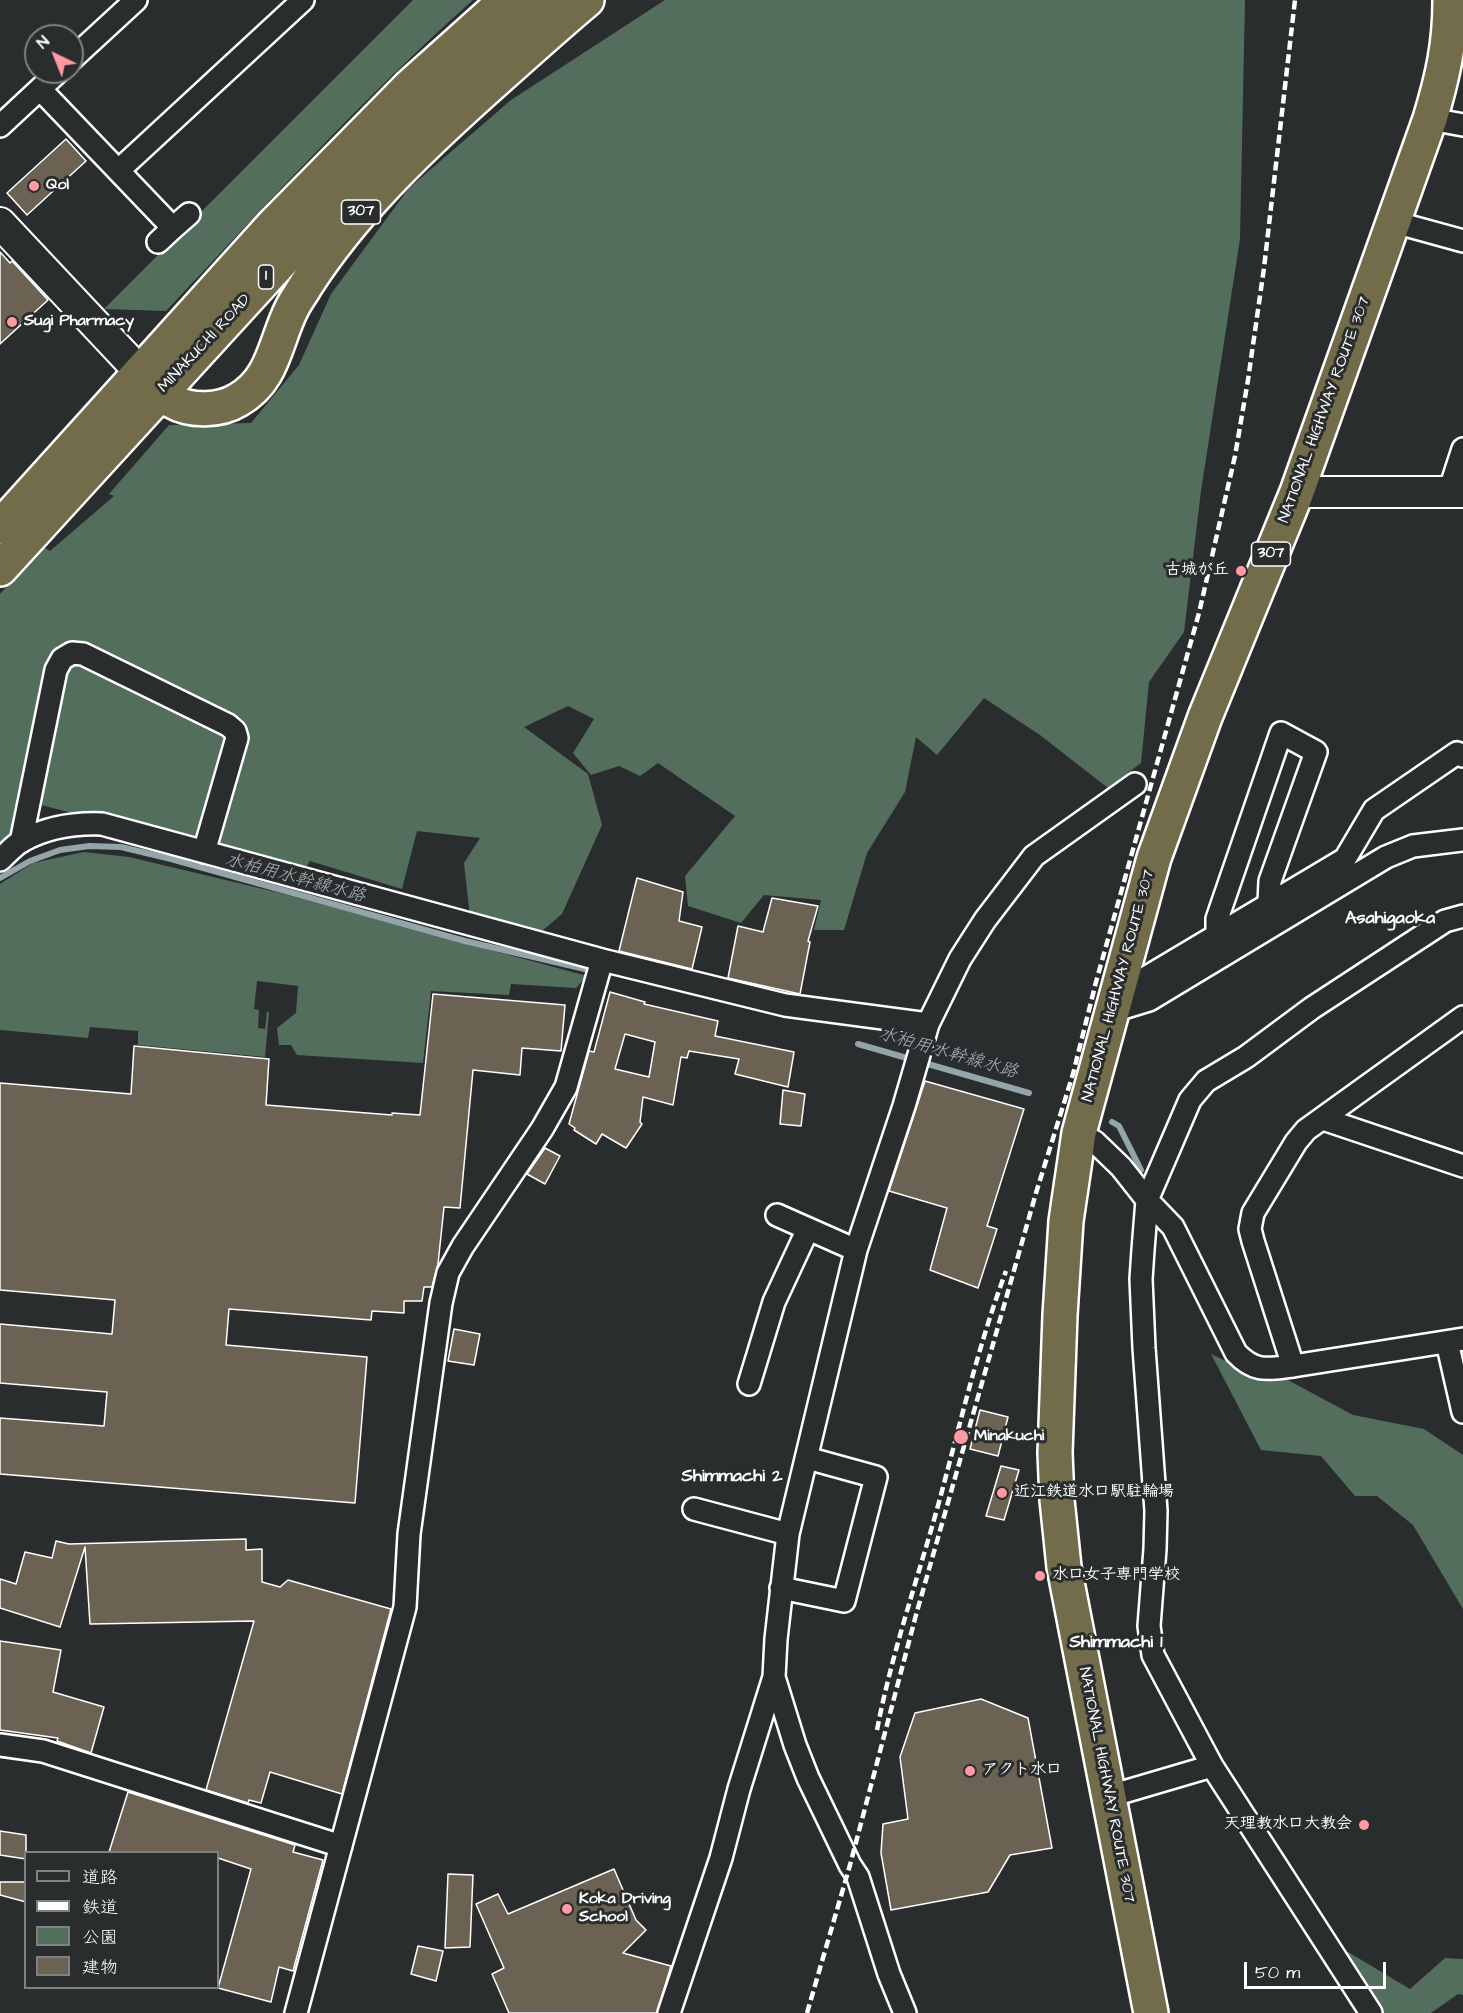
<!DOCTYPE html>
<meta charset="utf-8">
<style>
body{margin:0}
#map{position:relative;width:1463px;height:2013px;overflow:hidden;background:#2a2d2e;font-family:"Architects Daughter","Klee One",sans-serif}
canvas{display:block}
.legend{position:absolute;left:24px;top:1851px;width:195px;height:138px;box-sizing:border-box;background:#2a2d2e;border:2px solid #7f8182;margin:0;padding:8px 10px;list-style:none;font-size:18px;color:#fff}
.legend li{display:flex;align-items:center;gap:12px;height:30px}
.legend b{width:30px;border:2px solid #7f8182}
.north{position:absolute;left:24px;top:24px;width:60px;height:60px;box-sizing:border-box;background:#2a2d2e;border:2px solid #7f8182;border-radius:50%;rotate:317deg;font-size:16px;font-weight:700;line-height:24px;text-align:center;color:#fff}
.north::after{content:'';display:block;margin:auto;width:21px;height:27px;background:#ff9aa2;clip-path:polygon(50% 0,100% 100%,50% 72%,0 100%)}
.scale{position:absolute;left:1244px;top:1962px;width:142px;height:27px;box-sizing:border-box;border:3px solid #fff;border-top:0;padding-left:8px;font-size:18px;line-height:21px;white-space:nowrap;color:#fff;-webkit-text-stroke:4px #2a2d2e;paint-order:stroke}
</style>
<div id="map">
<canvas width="1463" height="2013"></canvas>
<ul class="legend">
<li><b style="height:8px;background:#2a2d2e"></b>道路</li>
<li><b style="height:8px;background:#fff"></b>鉄道</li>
<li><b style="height:16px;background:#546e5d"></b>公園</li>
<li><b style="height:16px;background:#6c6253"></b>建物</li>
</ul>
<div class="north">N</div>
<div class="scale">50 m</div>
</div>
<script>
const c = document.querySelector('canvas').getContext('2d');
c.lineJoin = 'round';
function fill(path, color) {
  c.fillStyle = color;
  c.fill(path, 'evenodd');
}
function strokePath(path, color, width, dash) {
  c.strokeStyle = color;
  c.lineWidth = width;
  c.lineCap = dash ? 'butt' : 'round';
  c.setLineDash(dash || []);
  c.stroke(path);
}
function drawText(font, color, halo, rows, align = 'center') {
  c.font = font + ' "Architects Daughter","Klee One",sans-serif';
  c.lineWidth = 6;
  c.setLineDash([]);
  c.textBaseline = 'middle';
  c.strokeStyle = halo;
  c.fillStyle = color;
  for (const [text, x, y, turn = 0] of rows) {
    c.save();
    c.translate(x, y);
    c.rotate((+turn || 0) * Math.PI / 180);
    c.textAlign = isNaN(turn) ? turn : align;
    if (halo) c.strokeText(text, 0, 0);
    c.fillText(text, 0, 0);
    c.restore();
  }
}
fill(new Path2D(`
 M413 0H473C364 97 266 205 166 311L104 309Z
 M665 0H1245L1240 239 1201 491 1184 632 1149 682 1141 763 1108 788 1040 735 984 698 937 755 916 737 905 792 867 853 844 930H814L821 900 764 895 741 923 688 906 685 876 735 816 658 763 640 776 619 766 591 775 573 753 594 719 568 706 524 727 588 774 602 825 562 914 536 936 470 917 464 863 480 838 417 831 402 889 310 861 302 873 209 847 239 738 97 653 64 645 46 673 20 825 0 850V594L43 547 50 551 114 496 109 494 169 425 251 423 299 365 331 294 409 188 511 100Z
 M73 655 233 732 202 846 37 804 58 671Z
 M84 852 129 857 280 893 587 976 576 988 511 984 509 995 431 991 423 1063 297 1055 291 1045H279L277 1028 296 1013 298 986 257 981 254 1009 259 1010 258 1028 265 1029 267 1012H269L265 1057 138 1045V1031L90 1027 88 1038 0 1030V884L33 863Z
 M1211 1354 1251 1373 1286 1379 1353 1415 1424 1429 1463 1455V1609L1413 1525 1377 1496H1355L1321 1456 1261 1450Z
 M1338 1946 1410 1989 1445 1958 1463 1959V1995L1458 1994 1431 2013H1382Z`), '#546e5d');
strokePath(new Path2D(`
 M0 878 30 861 60 850 89 846 121 847 171 859 465 941 585 969
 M858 1044 1029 1093
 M1112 1122 1119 1126 1141 1170`), '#94a5aa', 6);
const building = new Path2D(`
 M66 139 86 161 27 215 7 193Z
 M0 252 10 263 12 261 48 300 0 344Z
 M637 878 683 892 679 921 702 927 692 969 619 951Z
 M772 898 818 906 808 941 810 942 800 994 728 978 738 926 763 932Z
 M610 992 645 1002 644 1004 718 1021 715 1036 794 1052 788 1087 735 1074 739 1059 689 1051 687 1058 681 1057 673 1105 643 1097 640 1122 642 1124 626 1148 602 1134 596 1144 574 1130 575 1128 569 1124 589 1051 594 1052ZM625 1034 655 1042 649 1077 615 1069Z
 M433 994 565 1005 561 1051 522 1048 520 1075 473 1070 460 1208 444 1207 438 1264 432 1287H424L422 1301H404V1313L372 1311 371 1320 229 1309 226 1345 367 1357 355 1503 0 1474V1418L104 1426 107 1392 0 1383V1324L112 1334 115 1300 0 1290V1083L131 1094 134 1046 269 1059 266 1105 392 1115V1113L420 1115Z
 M925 1081 1024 1109 987 1226 997 1229 978 1288 930 1270 947 1208 889 1191Z
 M783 1090 805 1094 801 1126 780 1124Z
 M545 1148 560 1156 545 1184 527 1174Z
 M454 1329 480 1334 474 1365 448 1361Z
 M980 1410 1008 1417 998 1456 970 1449Z
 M1001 1466 1019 1470 1004 1520 986 1516Z
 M246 1539V1550L262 1549V1582L280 1587 288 1580 391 1609 342 1794 270 1772 261 1803 249 1800 248 1803 206 1790 254 1621 90 1624 85 1547 60 1627 0 1608V1579L16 1584 25 1552 52 1558 56 1541 69 1544Z
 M0 1641 61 1650 53 1692 104 1707 91 1753 57 1741 58 1738 0 1730Z
 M981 1699 1028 1718 1052 1848 1010 1855 988 1892 891 1910 881 1853 883 1824 908 1819 900 1757 915 1713Z
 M128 1792 295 1845 293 1852 323 1860 293 1971 279 1967 271 2002 218 1988 251 1869 218 1858V1852H109Z
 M0 1831 26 1835V1859L0 1855Z
 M614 1869 636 1920 646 1930 623 1953 671 1966 657 2013H509L492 1974 504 1968 476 1904 498 1894 508 1914Z
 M448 1874 473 1875 470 1947 445 1948Z
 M0 1882H26V1902L0 1895Z
 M418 1946 443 1951 436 1981 411 1974Z`);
fill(building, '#6c6253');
strokePath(building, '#fff', 1.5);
const street = new Path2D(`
 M72 59 136 0
 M40 89 173 228 189 214
 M1430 119 1463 125
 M0 126 58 72
 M119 170 303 0
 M1394 222 1463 241
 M158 242 173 228
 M1449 492 1463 449
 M21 842 56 670 62 659 72 653 83 654 228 725 235 731 237 738 204 852
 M0 860C7 854 14 845 22 841 47 827 75 823 102 824L602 960 785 1005 928 1024
 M1217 936V919L1281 733 1316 752 1270 881 1269 903
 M1119 1004 1137 983 1345 859 1374 810 1457 753 1463 756
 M1113 1011 1149 1000 1386 857 1413 846 1463 840
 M1323 1119 1463 1166
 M1079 1133 1095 1142 1121 1167 1147 1200 1173 1227 1236 1353C1255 1373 1268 1369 1293 1366L1463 1339
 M777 1215 856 1250
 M1447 1342 1463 1412
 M1293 1366 1253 1241 1250 1229 1253 1213 1296 1142 1306 1130 1463 1017
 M749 1384 774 1302 808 1229
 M694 1509 788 1534
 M781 1588 844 1601 876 1477 807 1458
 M774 1677 795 1745 808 1778 850 1865 858 1877 889 1974 905 2013
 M0 1745 43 1751 341 1846
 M1110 1796 1212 1766
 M296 2013 405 1607 409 1534 441 1303 448 1273 463 1246 542 1129 566 1087 602 960
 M669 2013 721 1858 739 1789 774 1677 776 1639 788 1534 856 1250 904 1106 928 1024 960 959 985 920 1034 856 1135 784
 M1371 2013 1212 1766 1153 1655 1149 1626 1155 1549 1156 1511 1144 1348 1141 1279 1143 1250 1147 1200 1190 1100 1206 1081 1246 1057 1312 1008 1445 921 1463 916`);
const secondary = new Path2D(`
 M0 223 140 372
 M1297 492H1463`);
const highway = new Path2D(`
 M145 377C154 385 162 394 172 401 191 412 220 411 238 400 274 380 275 341 292 308 296 300 302 292 306 285 352 213 415 153 478 96 514 64 550 31 587 0
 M0 527 273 225 409 87 506 0
 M0 569 408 123 472 62 546 0
 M1151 2013 1064 1567 1057 1500 1055 1453 1060 1315 1066 1221 1079 1133 1154 858 1205 717 1297 492 1430 119C1443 76 1450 44 1450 0`);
strokePath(street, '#fff', 26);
strokePath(secondary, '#fff', 34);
strokePath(highway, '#fff', 38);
strokePath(street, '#2a2d2e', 21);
strokePath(secondary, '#2a2d2e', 30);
strokePath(highway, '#736c4b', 33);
strokePath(new Path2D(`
 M877 1730C892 1652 918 1578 939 1502 960 1425 978 1346 1006 1271
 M807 2013 850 1865 916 1615 1036 1193 1073 1074 1096 982 1199 613 1235 456 1248 380 1264 268 1295 0`), '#fff', 4.5, [9, 4.5]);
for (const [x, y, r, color] of [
 [34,186,6,"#ff9aa2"],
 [12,322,6,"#ff9aa2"],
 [1241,571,6,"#ff9aa2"],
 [961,1437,8,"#ff9aa2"],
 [1002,1493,6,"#ff9aa2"],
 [1040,1576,6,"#ff9aa2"],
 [970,1771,6,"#ff9aa2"],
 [1364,1825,6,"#ff9aa2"],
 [567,1909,6,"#ff9aa2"]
]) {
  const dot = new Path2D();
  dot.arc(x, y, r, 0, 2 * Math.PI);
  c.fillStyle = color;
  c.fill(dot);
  strokePath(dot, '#2a2d2e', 2);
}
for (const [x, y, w] of [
 [361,212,39],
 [266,277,15],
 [1271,554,39]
]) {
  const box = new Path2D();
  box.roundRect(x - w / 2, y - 12, w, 24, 4.5);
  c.fillStyle = '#2a2d2e';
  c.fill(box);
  strokePath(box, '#fff', 1.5);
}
drawText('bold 15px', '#fff', null, [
 ["307",361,212],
 ["1",266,277],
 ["307",1271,554]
]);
drawText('bold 16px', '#fff', '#2a2d2e', [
 ["Qol",46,186],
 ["Sugi Pharmacy",24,322],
 ["古城が丘",1229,571,"right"],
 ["Minakuchi",974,1437],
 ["近江鉄道水口駅駐輪場",1014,1493],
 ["水口女子専門学校",1052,1576],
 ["アクト水口",982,1771],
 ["天理教水口大教会",1352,1825,"right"],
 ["Koka Driving",579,1900],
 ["School",579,1918]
], 'left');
drawText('16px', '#fff', '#2a2d2e', [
 ["MINAKUCHI ROAD",205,344,-47],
 ["NATIONAL HIGHWAY ROUTE 307",1325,410,-70],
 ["NATIONAL HIGHWAY ROUTE 307",1119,986,-75],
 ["NATIONAL HIGHWAY ROUTE 307",1106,1785,79]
]);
drawText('italic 18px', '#a6b4b8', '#2a2d2e', [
 ["水柏用水幹線水路",295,879,15],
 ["水柏用水幹線水路",948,1054,16]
]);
drawText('bold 18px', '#fff', '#2a2d2e', [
 ["Asahigaoka",1390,919],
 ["Shimmachi 2",732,1477],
 ["Shimmachi 1",1116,1643]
]);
</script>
